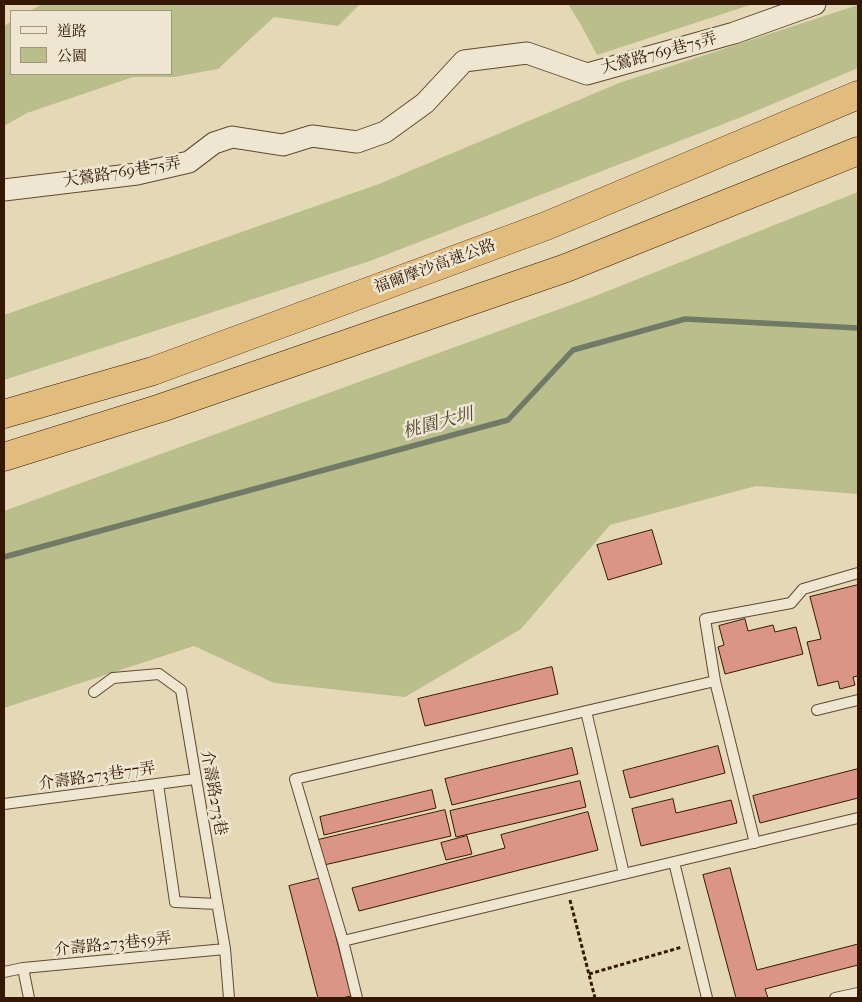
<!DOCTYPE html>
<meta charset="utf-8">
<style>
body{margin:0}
#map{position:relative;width:862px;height:1002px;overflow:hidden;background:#e5d8b7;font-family:"IM FELL French Canon","Noto Serif TC",serif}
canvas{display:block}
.frame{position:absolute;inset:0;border:5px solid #351804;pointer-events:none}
.legend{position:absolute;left:10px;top:10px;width:162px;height:65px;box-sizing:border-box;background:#eee6d0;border:1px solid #a4947e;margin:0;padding:6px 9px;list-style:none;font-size:15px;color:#351804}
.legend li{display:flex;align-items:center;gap:10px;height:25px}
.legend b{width:25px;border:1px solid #a4947e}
</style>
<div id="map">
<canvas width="862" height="1002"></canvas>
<div class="frame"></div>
<ul class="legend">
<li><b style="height:6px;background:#eee6d0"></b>道路</li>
<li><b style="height:14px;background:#b9be8b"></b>公園</li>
</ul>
</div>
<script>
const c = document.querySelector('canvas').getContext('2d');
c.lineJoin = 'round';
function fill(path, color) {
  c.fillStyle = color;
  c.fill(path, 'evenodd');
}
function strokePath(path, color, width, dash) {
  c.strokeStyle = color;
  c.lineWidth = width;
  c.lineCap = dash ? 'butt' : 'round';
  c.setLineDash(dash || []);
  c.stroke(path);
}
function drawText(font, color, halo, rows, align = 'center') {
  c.font = font + ' "IM FELL French Canon","Noto Serif TC",serif';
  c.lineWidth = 5;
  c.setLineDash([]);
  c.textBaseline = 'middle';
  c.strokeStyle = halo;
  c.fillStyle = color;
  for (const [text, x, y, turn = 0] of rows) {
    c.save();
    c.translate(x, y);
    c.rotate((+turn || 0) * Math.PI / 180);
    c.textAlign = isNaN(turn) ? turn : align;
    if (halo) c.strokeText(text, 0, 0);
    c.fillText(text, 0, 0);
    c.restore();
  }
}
fill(new Path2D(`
 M42 4H360L338 26 274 17 218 69 174 77H133L27 113 4 126V26L11 22V74H171V11H30Z
 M568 4H753L597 55 580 23Z
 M858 5V68L744 116 370 261 4 380V315L379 184 619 83Z
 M858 192V494L756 486 610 525 521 629 405 697 274 683 194 646 4 708V511L590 298Z`), '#b9be8b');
strokePath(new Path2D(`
 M4 557 508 420 573 350 685 319 858 328`), '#707a67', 5.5);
const building = new Path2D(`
 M652 530 662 564 608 580 597 545Z
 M858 585V676L853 677 855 685 840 689 838 681 818 686 807 642 821 639 810 597Z
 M745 619 748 631 773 625 775 632 796 627 803 654 725 674 718 647 724 645 719 626Z
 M552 667 558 694 425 726 418 699Z
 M718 746 725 773 630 798 623 771Z
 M572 748 578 774 452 805 445 779Z
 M858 769V798L760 823 753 796Z
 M580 781 586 807 456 837 450 811Z
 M432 790 436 808 324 835 320 817Z
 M673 799 676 813 731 800 737 823 641 846 632 809Z
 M445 810 451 836 324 865 318 840Z
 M588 812 598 850 359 911 352 888 505 848 501 835Z
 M467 836 472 854 446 860 441 843Z
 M730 868 757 970 858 944V965L765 989 768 998H736L703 875Z
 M321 878 351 996 342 998H318L289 886Z`);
fill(building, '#db9587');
strokePath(building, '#351804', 1);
const service = new Path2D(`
 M94 692 113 678 159 674 181 690 225 949 229 998
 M817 710 858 700
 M586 711 624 874
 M158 784 175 902 217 904
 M4 804 195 779
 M755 843 715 681 705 619 791 603 803 589 858 573
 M674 862 707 998
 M343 941 858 818
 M23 968 29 998
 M4 972 23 968 225 949
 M357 998 343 941 295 779 715 681
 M835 998 858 993`);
const minor = new Path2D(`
 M4 190 137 174 189 162 214 143 232 137 283 145 312 136 357 142 385 132 425 103 464 61 527 53 587 74 734 33 815 4`);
const motorway = new Path2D(`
 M4 414 153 371 546 226 858 95
 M4 457 161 408 566 268 858 151`);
strokePath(service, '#614831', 12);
strokePath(minor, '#614831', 23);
strokePath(motorway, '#351804', 29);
strokePath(new Path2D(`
 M570 900 595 998
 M589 974 682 947`), '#351804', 3, [4, 2.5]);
strokePath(service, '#eee6d0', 10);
strokePath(minor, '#eee6d0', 21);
strokePath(motorway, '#e2bc7c', 28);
drawText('16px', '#351804', '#eee6d0', [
 ["大鶯路769巷75弄",659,54,-15],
 ["大鶯路769巷75弄",122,173,-9],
 ["福爾摩沙高速公路",435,267,-20],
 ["介壽路273巷77弄",97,777,-8],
 ["介壽路273巷",213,793,80],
 ["介壽路273巷59弄",113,945,-6]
]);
drawText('italic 18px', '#524936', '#eee6d0', [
 ["桃園大圳",438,424,-15]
]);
</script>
